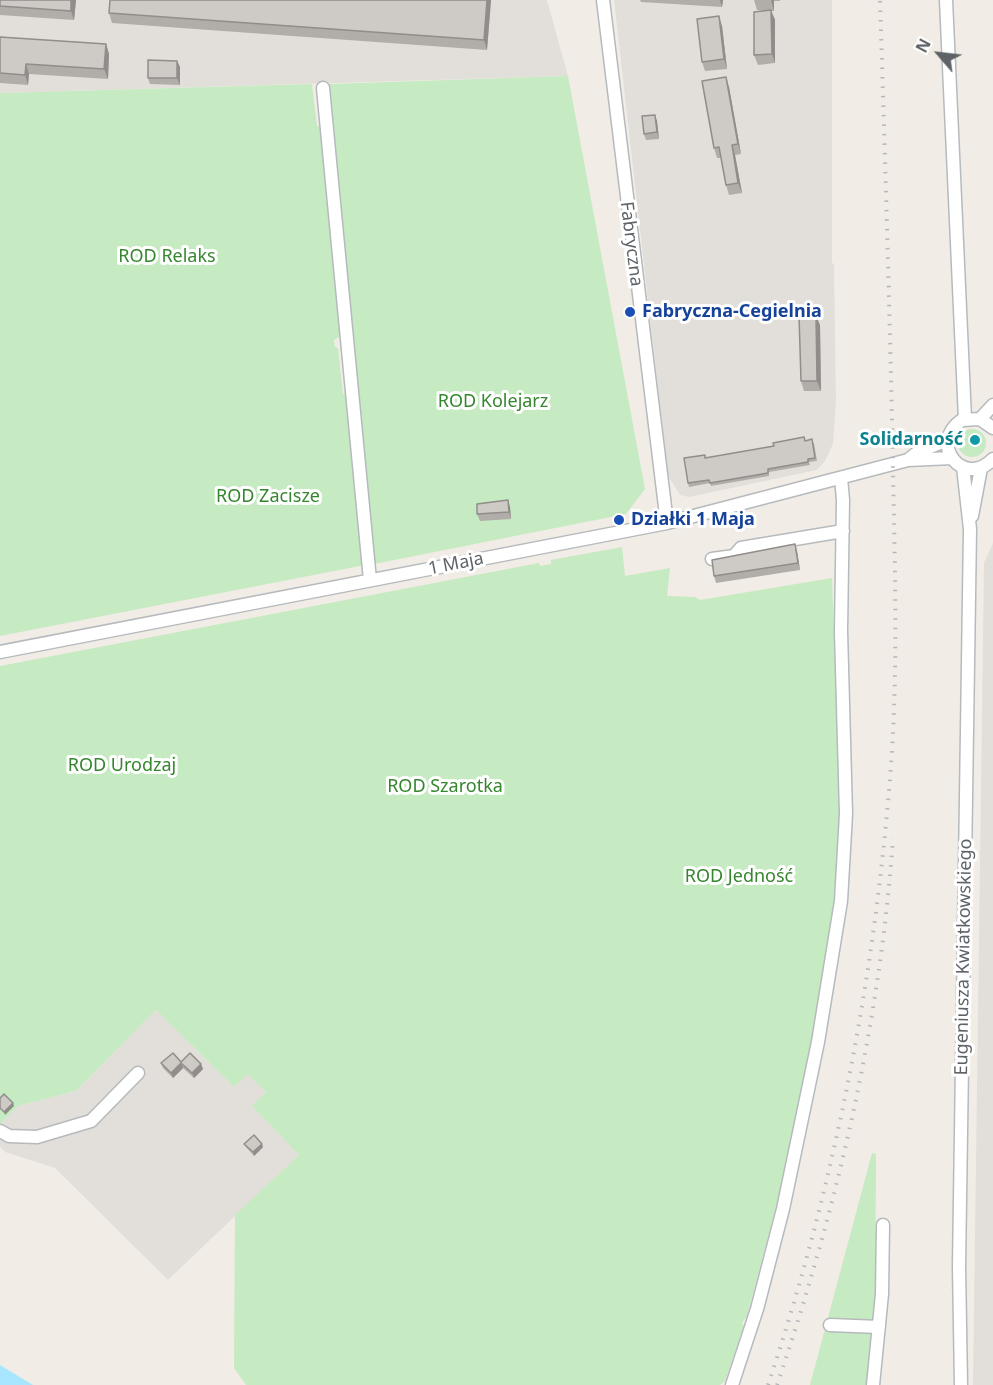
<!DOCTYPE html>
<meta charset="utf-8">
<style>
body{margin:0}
#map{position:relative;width:993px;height:1385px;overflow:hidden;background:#f1ede6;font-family:"Noto Sans",sans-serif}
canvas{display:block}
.north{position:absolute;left:909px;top:24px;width:60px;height:60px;-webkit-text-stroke:4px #fff;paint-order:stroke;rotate:298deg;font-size:16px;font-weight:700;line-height:24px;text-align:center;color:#5d6367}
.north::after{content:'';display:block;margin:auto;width:21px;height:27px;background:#5d6367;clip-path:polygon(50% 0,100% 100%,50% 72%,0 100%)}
</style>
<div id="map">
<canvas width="993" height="1385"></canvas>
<div class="north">N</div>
</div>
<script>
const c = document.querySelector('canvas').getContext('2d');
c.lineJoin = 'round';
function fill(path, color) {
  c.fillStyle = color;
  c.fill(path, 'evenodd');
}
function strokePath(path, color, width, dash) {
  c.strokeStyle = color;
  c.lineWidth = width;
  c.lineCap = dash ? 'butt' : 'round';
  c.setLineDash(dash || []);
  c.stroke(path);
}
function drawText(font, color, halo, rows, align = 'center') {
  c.font = font + ' "Noto Sans",sans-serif';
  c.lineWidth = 6;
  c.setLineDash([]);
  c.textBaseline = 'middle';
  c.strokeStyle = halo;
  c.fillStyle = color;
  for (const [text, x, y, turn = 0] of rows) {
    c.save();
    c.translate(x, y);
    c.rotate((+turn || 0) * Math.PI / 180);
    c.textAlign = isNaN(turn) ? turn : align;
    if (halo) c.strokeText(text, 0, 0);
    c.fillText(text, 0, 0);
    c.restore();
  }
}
fill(new Path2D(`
 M0 0H547L568 76 0 93Z
 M614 0H832V263L834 264 836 401 833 444 825 461 817 470 689 497 680 495 668 476Z
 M993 543V1385H973L984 563Z
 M156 1010 234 1087 248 1073 266 1092 253 1106 299 1155 168 1280 55 1168 5 1152 0 1147V1124L18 1106 76 1091Z`), '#e2dfda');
fill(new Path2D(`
 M568 76 645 489 626 514 374 564 329 84Z
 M312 84 317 126 324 129 341 336 334 340 335 347 338 348 343 394 350 393 357 472 354 489 360 496 365 565 0 636V93Z
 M958 443a14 14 0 1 1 28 0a14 14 0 1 1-28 0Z
 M622 547 625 576 670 568 667 596 695 597 700 600 832 578 840 796 837 844 840 850 830 944 798 1117 794 1126 796 1130 747 1316 742 1323 744 1326 725 1381 720 1385H246L234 1368 235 1215 299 1155 252 1106 266 1092 248 1074 234 1087 156 1010 76 1091 18 1106 0 1124V666L539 563 540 566 551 564V560Z
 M872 1153 876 1154 875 1320 868 1385H810Z`), '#c6eac1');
fill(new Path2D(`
 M0 1365 33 1385H0Z`), '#a8e5ff');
const minor = new Path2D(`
 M603 0 667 523
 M946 0 965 419
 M323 88 370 580
 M980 419 993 405
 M993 428 980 419 962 420C927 444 964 489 993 459
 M908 460 918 452 947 440
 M972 516 981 468
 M712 559 734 556 741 548 843 531
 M0 652 667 523 908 460 952 458
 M0 1131 9 1136 37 1137 91 1121 138 1073
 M830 1325 879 1327
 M732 1385 757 1309 783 1209 818 1042 841 901 846 814 841 631 843 500 841 478
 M873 1385 882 1294 883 1225
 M961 1385 959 1266 970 529 963 467`);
strokePath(minor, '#b6babd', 15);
strokePath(minor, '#fff', 12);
strokePath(new Path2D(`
 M768 1385C835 1184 875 977 891 766 898 668 895 569 893 471 890 314 885 157 880 0
 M777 1385C837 1208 880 1024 893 838`), '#b5b6b7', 4, [1.5, 8]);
fill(new Path2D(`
 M0 0H76L74 20 0 15Z
 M491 0 487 50 112 23 109 13Z
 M640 0H723L722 7 641 2Z
 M754 0H780V1H774V11H771L775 20V63L758 65 754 55 770 11 757 10Z
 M722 26 727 69 705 71 702 62Z
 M0 37 106 44 109 54 108 79 29 74 28 85 0 83Z
 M177 61 180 67V85L150 84 148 78Z
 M729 87 741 154 735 155 742 193 729 195 726 185 721 158H717L714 148Z
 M657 121 659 139 646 140 644 134Z
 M820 325 821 391H804L801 381Z
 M805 441 814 443 817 461 809 462 810 465 769 472V476L711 486 710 483 689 487 688 483Z
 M510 507 511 519 480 521 477 514Z
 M797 551 800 570 716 583 714 576Z
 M181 1062 201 1064 203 1069 194 1078 183 1068 173 1078 163 1068 161 1063Z
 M244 1144 263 1147 254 1156 246 1147Z`), '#b1aea9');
fill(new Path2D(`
 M71 0H76L74 20 71 11Z
 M487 0H491L487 50 484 40Z
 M720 0H723L722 7Z
 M771 0H774V11Z
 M771 10 775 20V63L772 54Z
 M719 16 722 26 727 69 724 59Z
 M106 44 109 54 108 79 104 69Z
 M177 61 180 67V85L177 78Z
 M26 64 29 74 28 85 25 75Z
 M726 77 729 87 741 154 738 144Z
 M655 115 657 121 659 139 657 132Z
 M732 145 735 155 742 193 738 183Z
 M816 315 820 325 821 391 817 381Z
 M508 500 510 507 511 519 509 512Z
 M795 544 797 551 800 570 798 563Z
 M181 1063 183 1068 173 1078 171 1073Z
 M201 1064 203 1069 194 1078 192 1073Z
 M13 1103 14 1106 5 1115 4 1112Z
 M262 1144 263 1147 254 1156 253 1152Z`), '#908d8a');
const building = new Path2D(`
 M0 0H71V11L0 6Z
 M110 0H487L484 40 109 13Z
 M771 10 772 54 754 55V12Z
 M719 16 724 59 702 62 697 19Z
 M0 37 106 44 104 69 26 64 25 75 0 73Z
 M148 60 177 61V78H148Z
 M726 77 738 144 732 145 738 183 726 185 719 147 714 148 702 81Z
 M655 115 657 132 644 134 642 116Z
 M799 315H816L817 381H801Z
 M804 437 805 441 812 439 815 458 808 459V462L768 469V473L710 483 709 480 688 483 684 458 705 455V458L774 446 773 443Z
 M508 500 509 512 477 514V504Z
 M795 544 798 563 714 576 712 560Z
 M173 1053 181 1062 190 1053 201 1064 192 1073 181 1063 171 1073 161 1063Z
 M4 1094 13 1103 4 1112 0 1108V1098Z
 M254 1135 262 1144 253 1152 244 1144Z`);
fill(building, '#cecac5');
strokePath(building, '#908d8a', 1.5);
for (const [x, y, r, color] of [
 [630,312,6,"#1a4fb4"],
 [975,440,6,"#0f9aa8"],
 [619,520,6,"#1a4fb4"]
]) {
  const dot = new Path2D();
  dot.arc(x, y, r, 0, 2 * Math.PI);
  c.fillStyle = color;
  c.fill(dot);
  strokePath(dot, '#fff', 2);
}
drawText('18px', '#5d6367', '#fff', [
 ["Fabryczna",631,244,83],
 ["1 Maja",456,564,-11],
 ["Eugeniusza Kwiatkowskiego",964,957,-89]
]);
drawText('18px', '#35862e', '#fff', [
 ["ROD Relaks",167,257],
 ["ROD Kolejarz",493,402],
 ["ROD Zacisze",268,497],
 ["ROD Urodzaj",122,766],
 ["ROD Szarotka",445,787],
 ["ROD Jedność",739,877]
]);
drawText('bold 18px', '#164399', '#fff', [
 ["Fabryczna-Cegielnia",642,312],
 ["Działki 1 Maja",631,520]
], 'left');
drawText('bold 18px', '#0d838f', '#fff', [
 ["Solidarność",963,440]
], 'right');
</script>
